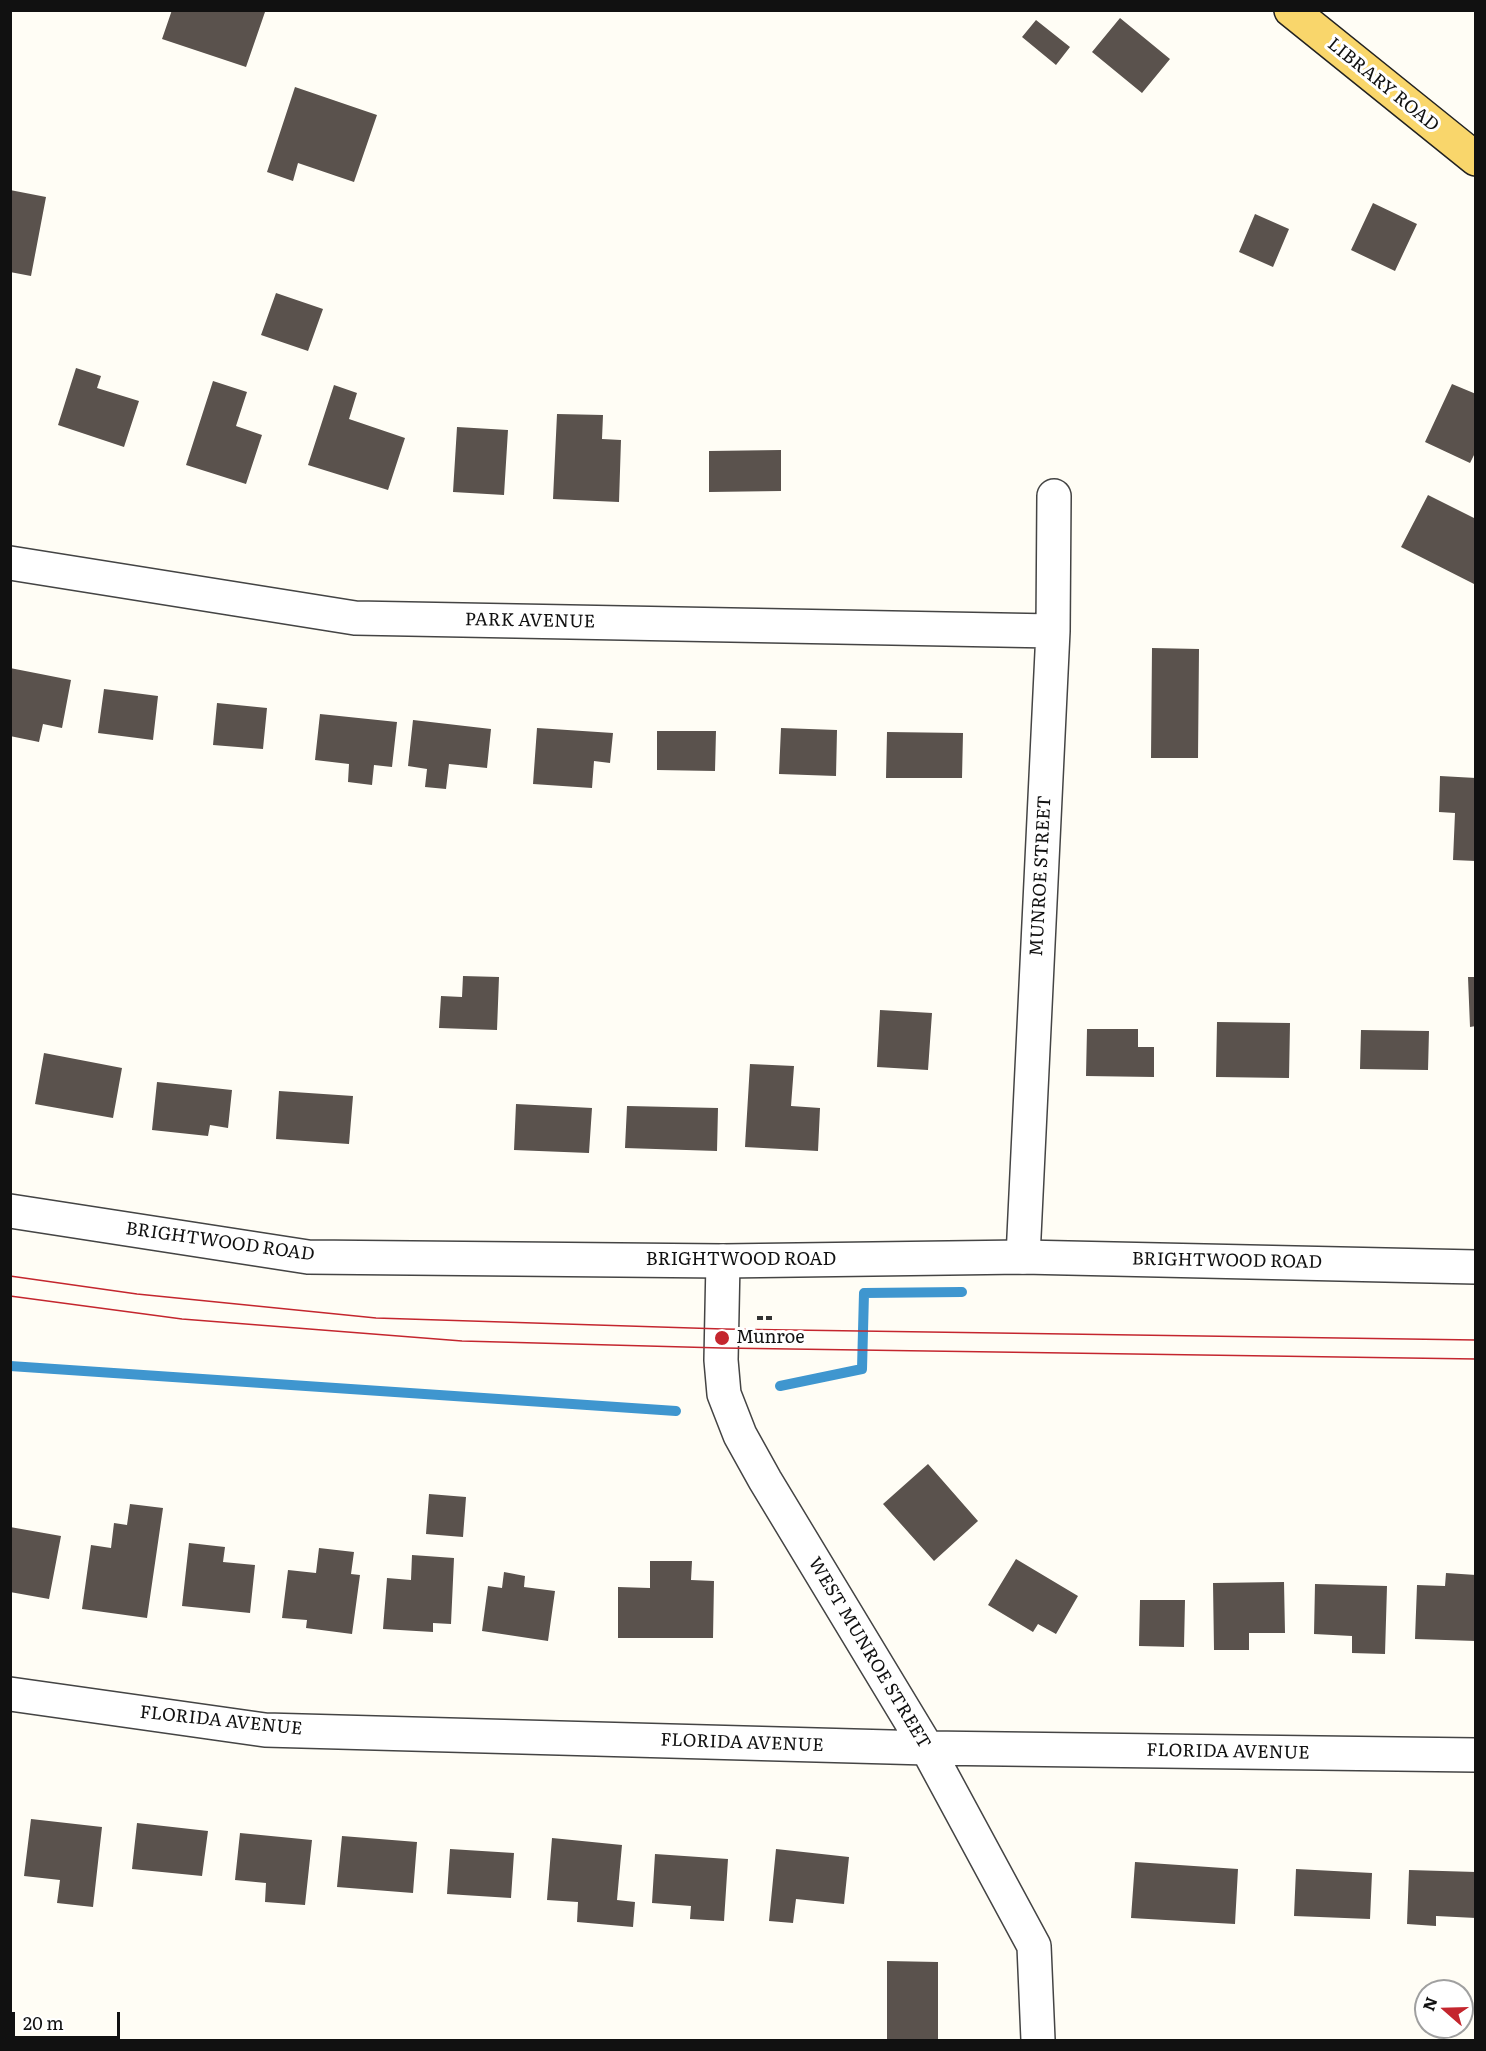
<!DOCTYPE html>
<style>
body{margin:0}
#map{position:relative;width:1486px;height:2051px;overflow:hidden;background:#fffdf5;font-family:Literata,serif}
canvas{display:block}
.frame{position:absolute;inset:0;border:12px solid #111;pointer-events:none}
.north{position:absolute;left:1414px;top:1979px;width:60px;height:60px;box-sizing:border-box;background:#fff;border:2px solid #a0a0a0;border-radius:50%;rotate:290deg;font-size:16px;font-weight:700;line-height:24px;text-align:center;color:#111}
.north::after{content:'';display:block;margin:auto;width:21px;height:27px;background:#c4262e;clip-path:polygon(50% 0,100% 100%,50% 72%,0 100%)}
.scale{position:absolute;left:12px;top:2012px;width:108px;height:27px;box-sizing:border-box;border:3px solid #111;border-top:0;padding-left:8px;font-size:18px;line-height:21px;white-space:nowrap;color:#111;-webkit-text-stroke:4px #fff;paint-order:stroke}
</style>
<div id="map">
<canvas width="1486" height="2051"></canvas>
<div class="frame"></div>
<div class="north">N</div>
<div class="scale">20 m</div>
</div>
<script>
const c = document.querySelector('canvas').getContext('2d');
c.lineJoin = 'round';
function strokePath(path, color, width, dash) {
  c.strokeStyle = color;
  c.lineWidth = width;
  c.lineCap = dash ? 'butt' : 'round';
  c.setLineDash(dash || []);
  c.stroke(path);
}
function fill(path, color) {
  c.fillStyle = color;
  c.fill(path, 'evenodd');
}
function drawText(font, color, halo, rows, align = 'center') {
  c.font = font + ' Literata,serif';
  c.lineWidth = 6;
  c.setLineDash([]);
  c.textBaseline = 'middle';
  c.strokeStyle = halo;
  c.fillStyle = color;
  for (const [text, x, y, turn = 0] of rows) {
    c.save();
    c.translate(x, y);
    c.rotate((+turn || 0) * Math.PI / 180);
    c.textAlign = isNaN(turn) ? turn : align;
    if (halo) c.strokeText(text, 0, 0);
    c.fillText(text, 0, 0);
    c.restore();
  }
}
strokePath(new Path2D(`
 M10 1366 676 1411
 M780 1386 862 1369 864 1293 962 1292`), '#3f96cf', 10);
fill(new Path2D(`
 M172 10 265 12 246 67 162 39Z
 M1120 18 1170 59 1142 93 1092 52Z
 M1036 20 1070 47 1056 65 1022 37Z
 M295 87 377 115 354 182 298 163 293 181 267 172Z
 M10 190 46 197 31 276 10 272Z
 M1373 203 1417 224 1395 271 1351 250Z
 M1255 214 1289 229 1273 267 1239 252Z
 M276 293 323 309 308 351 261 335Z
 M76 368 101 376 97 388 139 401 124 447 58 425Z
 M213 381 247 392 236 426 262 435 246 484 186 465Z
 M1452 384 1476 394V451L1470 463 1425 442Z
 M334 385 357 393 349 419 405 438 388 490 308 465Z
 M557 414 603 415 602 439 621 440 619 502 553 499Z
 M457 427 508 430 504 495 453 492Z
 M781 450V491L709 492V451Z
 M1428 495 1476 519V585L1401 547Z
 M1152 648 1199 649 1198 758H1151Z
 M10 668 71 680 62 728 43 724 39 742 10 736Z
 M104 689 158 696 153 740 98 733Z
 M217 703 267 708 263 749 213 745Z
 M320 714 397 722 392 767 374 765 372 785 348 782 349 764 315 760Z
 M413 720 491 729 487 768 449 764 446 789 425 787 427 769 408 766Z
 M537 728 613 733 610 763 594 761 592 788 533 784Z
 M781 728 837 730 836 776 779 774Z
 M657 731H716L715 771 657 770Z
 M887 732 963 733 962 778H886Z
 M1440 776 1476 778V861L1453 860 1455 813 1439 812Z
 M463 976 499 977 497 1030 439 1028 441 996 462 997Z
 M1468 977H1476V1026L1470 1027Z
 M880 1010 932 1013 928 1070 877 1067Z
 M1217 1022 1290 1023 1289 1078 1216 1077Z
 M1087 1029H1138V1047H1154V1077L1086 1076Z
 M1361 1030 1429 1031 1428 1070 1360 1069Z
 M44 1053 122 1068 113 1118 35 1104Z
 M750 1064 794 1066 791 1106 820 1108 818 1151 745 1147Z
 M157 1082 232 1090 228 1128 210 1125 208 1136 152 1130Z
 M279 1091 353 1096 349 1144 276 1139Z
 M516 1104 592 1108 589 1153 514 1150Z
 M627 1106 718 1108 717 1151 625 1148Z
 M928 1464 978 1521 934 1561 883 1504Z
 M429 1494 466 1497 463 1537 426 1534Z
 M130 1504 163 1508 147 1618 82 1609 91 1545 111 1548 114 1523 127 1525Z
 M10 1527 61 1536 49 1599 10 1592Z
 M189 1543 225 1547 223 1562 255 1565 250 1613 182 1606Z
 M319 1548 354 1552 351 1574 360 1575 352 1634 306 1628 307 1620 282 1618 288 1570 316 1573Z
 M412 1555 454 1558 451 1624 433 1623V1632L383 1629 387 1578 411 1580Z
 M1016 1559 1078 1596 1056 1634 1038 1624 1033 1632 988 1605Z
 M650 1561H692L691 1580 714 1581 713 1638H618V1587L650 1588Z
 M504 1572 525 1576 524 1587 555 1591 548 1641 482 1631 488 1586 502 1588Z
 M1446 1573 1476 1575V1641L1415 1639 1417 1585 1445 1586Z
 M1284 1582 1285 1633H1249V1650H1214L1213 1583Z
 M1315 1584 1387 1586 1385 1654 1352 1653V1636L1314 1634Z
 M1140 1600H1185L1184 1647 1139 1646Z
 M31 1819 102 1827 93 1907 57 1903 60 1880 24 1876Z
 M137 1823 208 1831 202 1876 132 1869Z
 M240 1833 312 1840 305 1905 265 1902 266 1883 235 1880Z
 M342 1836 417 1842 413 1893 337 1887Z
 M552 1838 622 1845 617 1900 635 1902 633 1927 577 1922 578 1902 547 1900Z
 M450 1849 514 1853 511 1898 447 1894Z
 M776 1849 849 1857 844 1904 796 1899 793 1923 769 1921Z
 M655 1854 728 1859 724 1921 690 1919 691 1906 652 1903Z
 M1135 1862 1238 1869 1235 1924 1131 1918Z
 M1296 1869 1372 1873 1370 1919 1294 1916Z
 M1409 1870 1476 1872V1918L1436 1916V1926L1407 1924Z
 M887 1961 938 1962V2040H887Z`), '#5a524d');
const minor = new Path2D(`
 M10 563 355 618 1053 631
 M1023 1257 1053 631 1054 496
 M723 1261 721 1360 724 1394 740 1435 765 1480 927 1748 1034 1946 1038 2040
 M10 1694 265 1730 927 1748 1476 1755`);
const tertiary = new Path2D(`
 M10 1211 308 1257 723 1261 1023 1257 1476 1267`);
const primary = new Path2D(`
 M1291 10 1476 159`);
strokePath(minor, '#444', 36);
strokePath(tertiary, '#444', 36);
strokePath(primary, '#222', 36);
strokePath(new Path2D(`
 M757 1318H773`), '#333', 4, [6, 3]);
strokePath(minor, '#fff', 33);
strokePath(tertiary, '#fff', 33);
strokePath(primary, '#f9d66b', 33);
strokePath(new Path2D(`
 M10 1276 137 1294 376 1318 723 1329 1476 1340
 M10 1296 182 1319 462 1341 722 1348 1476 1359`), '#c4262e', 1.5);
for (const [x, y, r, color] of [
 [722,1338,8,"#c4262e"]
]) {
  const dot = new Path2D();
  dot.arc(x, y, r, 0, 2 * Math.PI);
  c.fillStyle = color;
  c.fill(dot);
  strokePath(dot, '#fff', 2);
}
drawText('18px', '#111', '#fff', [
 ["LIBRARY ROAD",1383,85,39],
 ["PARK AVENUE",530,621,1],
 ["MUNROE STREET",1041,876,-87],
 ["BRIGHTWOOD ROAD",220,1242,8],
 ["BRIGHTWOOD ROAD",741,1260],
 ["BRIGHTWOOD ROAD",1227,1261,1],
 ["WEST MUNROE STREET",869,1653,59],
 ["FLORIDA AVENUE",221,1721,6],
 ["FLORIDA AVENUE",742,1743,2],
 ["FLORIDA AVENUE",1228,1752,1]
]);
drawText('18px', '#111', '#fff', [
 ["Munroe",736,1338]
], 'left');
</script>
